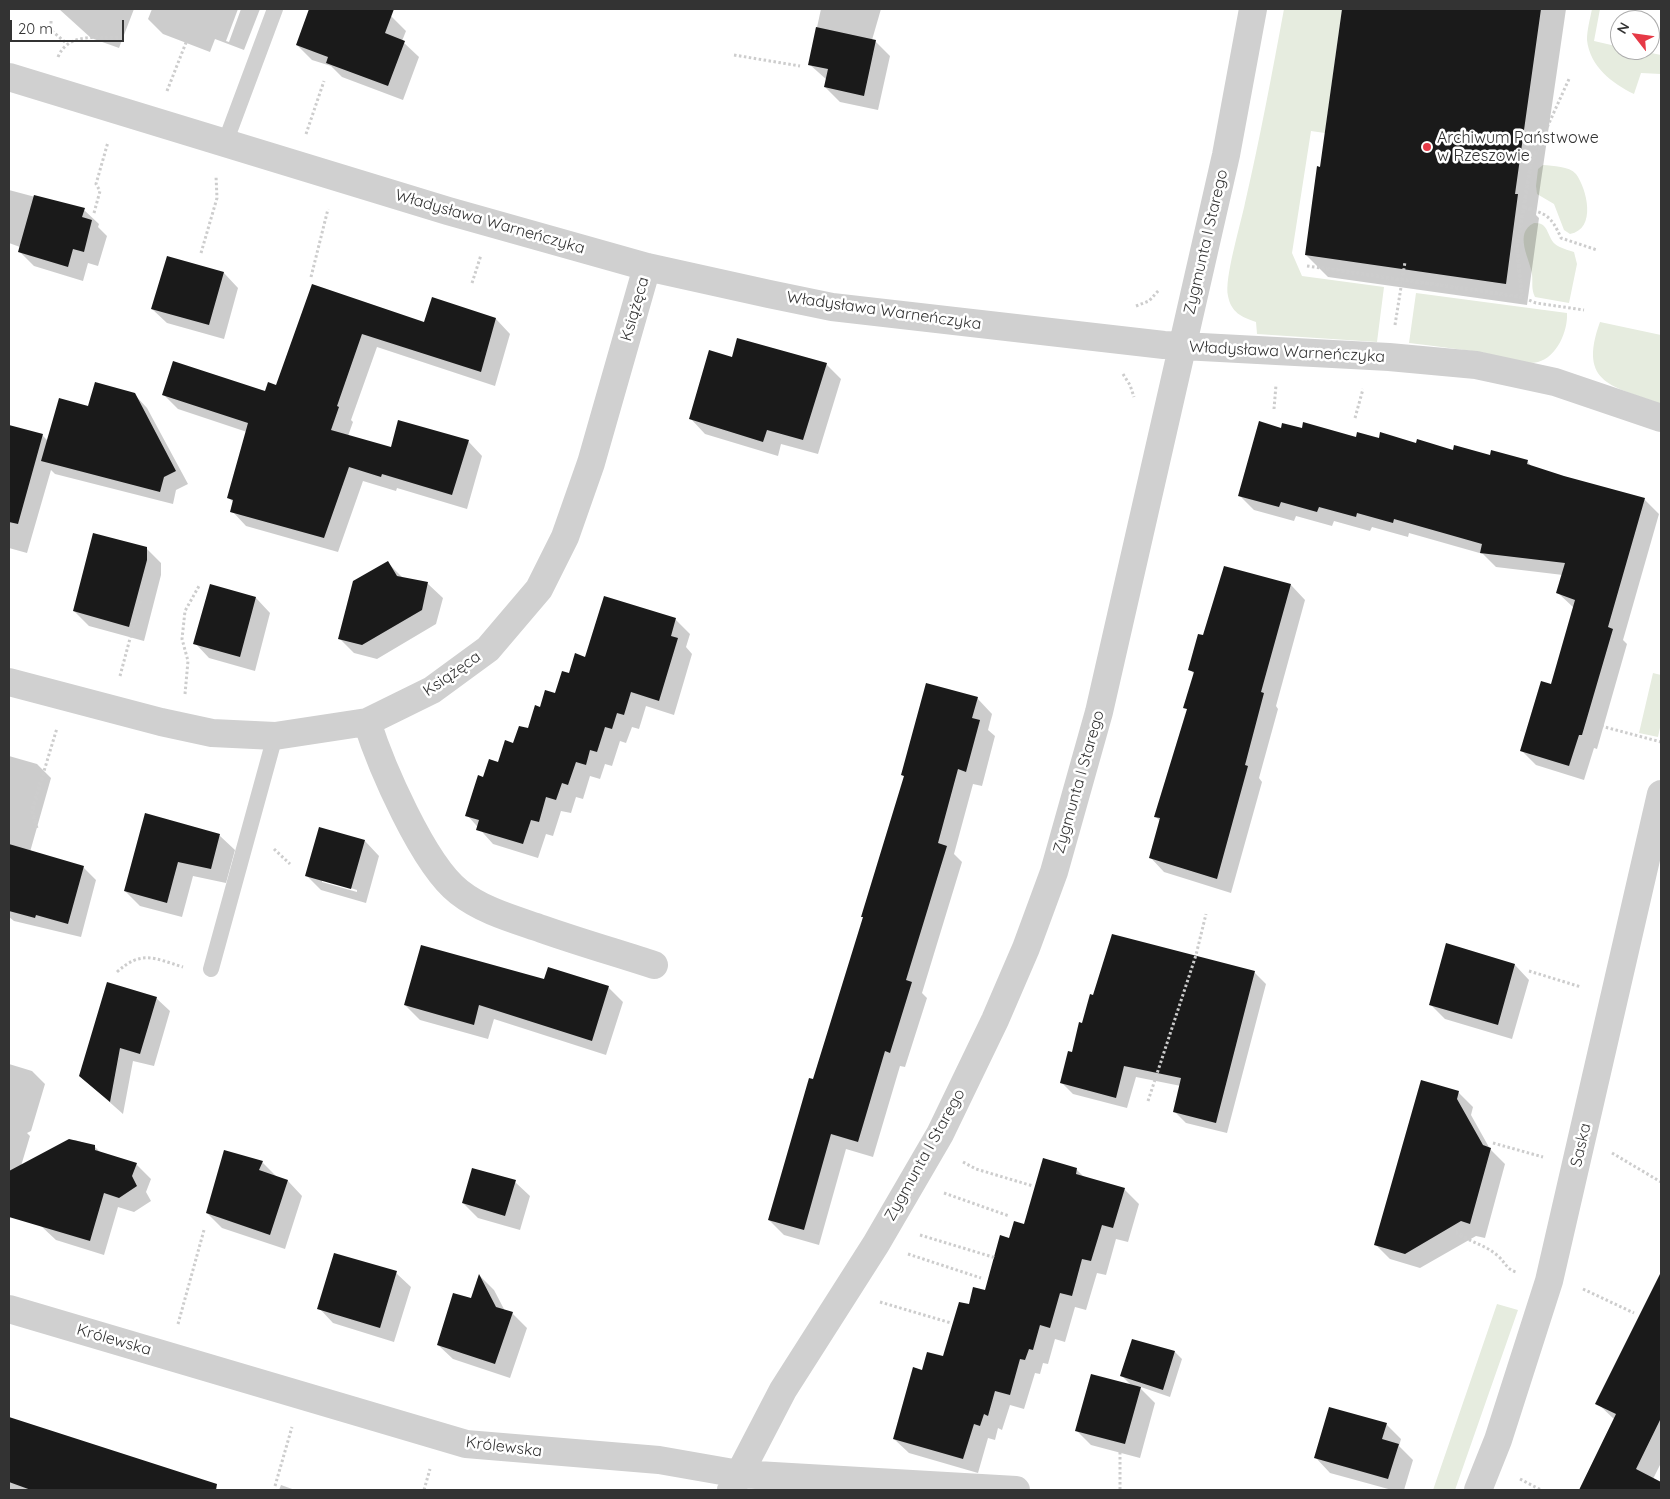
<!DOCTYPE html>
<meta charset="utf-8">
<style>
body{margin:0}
#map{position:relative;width:1670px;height:1499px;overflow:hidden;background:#fff;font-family:Quicksand,sans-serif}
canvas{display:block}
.frame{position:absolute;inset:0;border:10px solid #333;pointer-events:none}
.north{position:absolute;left:1610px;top:10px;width:50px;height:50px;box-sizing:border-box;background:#fff;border:1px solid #adadad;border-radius:50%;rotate:300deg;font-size:14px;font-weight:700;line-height:20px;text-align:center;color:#333}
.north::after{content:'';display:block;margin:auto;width:18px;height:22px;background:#e63946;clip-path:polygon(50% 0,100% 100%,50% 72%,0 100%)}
.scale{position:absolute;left:10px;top:20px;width:114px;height:22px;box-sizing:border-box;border:2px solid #333;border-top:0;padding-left:6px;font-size:15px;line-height:18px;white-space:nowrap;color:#333;-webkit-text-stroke:4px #fff;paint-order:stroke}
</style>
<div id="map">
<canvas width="1670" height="1499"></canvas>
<div class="frame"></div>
<div class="north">N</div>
<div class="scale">20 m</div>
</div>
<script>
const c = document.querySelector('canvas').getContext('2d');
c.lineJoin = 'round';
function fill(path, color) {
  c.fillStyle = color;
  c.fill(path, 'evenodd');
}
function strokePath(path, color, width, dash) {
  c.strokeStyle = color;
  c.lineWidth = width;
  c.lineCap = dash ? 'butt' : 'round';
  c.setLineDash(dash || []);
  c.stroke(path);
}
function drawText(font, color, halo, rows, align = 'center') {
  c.font = font + ' Quicksand,sans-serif';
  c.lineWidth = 5;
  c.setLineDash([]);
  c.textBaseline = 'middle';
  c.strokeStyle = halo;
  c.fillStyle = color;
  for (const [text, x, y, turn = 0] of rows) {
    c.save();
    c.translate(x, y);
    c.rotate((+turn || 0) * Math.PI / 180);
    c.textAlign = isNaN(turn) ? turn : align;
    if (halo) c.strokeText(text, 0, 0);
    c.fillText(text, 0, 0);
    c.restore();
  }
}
fill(new Path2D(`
 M1284 9H1342L1325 133 1311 131 1292 253 1302 276 1384 287 1377 342 1257 334 1256 322C1241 317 1231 312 1228 296 1224 279 1241 223 1245 203 1260 138 1272 74 1284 9Z
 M1592 9H1600L1594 41 1620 47V50H1637L1661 55V74L1641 73 1634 94C1612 83 1590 67 1587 40 1587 30 1590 19 1592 9Z
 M1543 165C1553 166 1569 166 1576 174 1587 189 1597 229 1570 234L1564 230 1554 204 1537 194 1536 186 1538 169Z
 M1534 223C1549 222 1546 235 1555 244 1560 248 1568 250 1574 252L1577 264 1569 303 1535 297C1531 289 1533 283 1532 274 1530 259 1513 233 1534 223Z
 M1416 293 1567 313C1568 331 1557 357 1538 362 1522 366 1501 356 1485 353 1460 349 1434 346 1409 343Z
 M1600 322 1661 335V404C1614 386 1577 385 1600 322Z
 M1653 673 1661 675V723L1658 737 1639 733Z
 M1497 1304 1518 1310 1455 1490H1433Z`), '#e6ecdf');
fill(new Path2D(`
 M59 9H134L119 48 91 38Z
 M152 9H238L226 41 229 42 241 9H260L244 50 215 39 210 52 163 34 148 19Z
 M373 9H378L391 16 406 31 402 41 419 57 403 100 342 77 331 66 312 60 297 45 310 11Z
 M821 9H881L872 40 875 41 890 56 878 110 840 102 825 87 827 80 809 64Z
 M1343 9H1566L1536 215 1539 218 1527 305 1328 277 1306 255 1322 168Z
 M9 190 84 210 99 224 98 227 107 236 98 266 88 263 83 281 34 266 19 251 20 247 9 243Z
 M168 257 224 273 238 288 224 339 167 323 152 309Z
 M313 285 424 324 432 299 496 319 510 334 495 386 377 347 351 420 353 422 348 436 392 448 468 441 482 456 467 509 397 488 396 491 363 481 338 552 246 526 232 511 234 503 228 497 247 432 178 409 164 395 266 393 277 386Z
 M733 359 826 364 841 379 818 454 781 444 778 456 705 434 691 419Z
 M134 394 147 408 188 484 176 490 173 504 55 474 51 470 27 553 9 548V426L42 435 48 441 89 408Z
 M1282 429 1379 440 1527 461 1533 468 1644 499 1659 514 1623 640 1627 644 1597 749 1594 748 1584 780 1536 765 1521 750 1551 686 1574 608 1558 593 1563 575 1496 567 1483 554 1409 533 1408 537 1372 527 1370 531 1334 521 1332 526 1296 516 1294 521 1254 510 1239 495Z
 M146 548 161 563V575L144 641 89 626 74 611Z
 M388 563 403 578 428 584 443 598 436 624 377 659 354 653 339 638Z
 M1291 585 1305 600 1276 706 1278 709 1259 778 1262 782 1231 893 1164 872 1150 857 1160 821 1156 817 1188 710 1185 707 1194 674 1190 669 1204 637Z
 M256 598 270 613 255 671 209 658 195 643Z
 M675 619 690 634 686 647 692 654 674 715 646 706 639 729 632 727 626 743 620 741 612 766 605 764 600 779 590 776 583 799 576 797 571 813 561 811 553 836 546 834 538 858 493 844 467 815 484 779 529 730 541 708 556 695 570 675 586 658Z
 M977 698 992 714 988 730 995 736 982 786 973 784 954 854 962 862 922 993 927 998 905 1067 900 1066 873 1157 846 1149 819 1245 784 1235 769 1220 864 918 862 916 905 777 902 774Z
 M9 756 37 764 51 778 30 852 83 867 96 880 81 937 14 921 9 917Z
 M146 815 220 836 235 850 226 883 193 876 182 917 140 906 125 891Z
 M365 841 379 856 366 903 321 890 306 875ZM322 879 357 890V892L322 882Z
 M1515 965 1529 980 1512 1039 1445 1019 1430 1004Z
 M1254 972 1266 984 1227 1133 1186 1123 1174 1111 1181 1086 1136 1077 1127 1108 1073 1094 1062 1083 1094 996Z
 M545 981 608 987 623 1002 606 1055 494 1019 488 1039 420 1020 405 1005Z
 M156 998 170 1011 154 1066 133 1061 123 1114 80 1076Z
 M9 1064 32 1071 45 1084 31 1131 27 1133 30 1136 21 1166 69 1140H75L94 1146 102 1154 136 1164 151 1179 146 1192 151 1201 134 1212 118 1207 104 1255 56 1240 41 1226 16 1185 9 1183Z
 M1458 1092 1473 1107 1471 1115 1490 1149 1505 1164 1485 1238 1476 1236 1420 1268 1390 1259 1375 1244Z
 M262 1162 277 1177 288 1181 302 1196 285 1249 222 1228 207 1213Z
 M1076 1169 1085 1178 1124 1189 1139 1204 1128 1242 1116 1239 1106 1275 1097 1273 1086 1310 1075 1307 1065 1342 1055 1339 1048 1364 1043 1363 1040 1374 1035 1373 1024 1409 1010 1405 1002 1430 998 1428 995 1440 988 1438 978 1473 909 1453 894 1439 923 1371 944 1358 970 1306 985 1292 1010 1239Z
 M515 1182 530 1196 520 1230 478 1218 463 1203Z
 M396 1273 411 1287 394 1342 333 1323 319 1308Z
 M480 1276 494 1290 505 1311 512 1313 527 1328 510 1378 453 1359 438 1345 472 1300Z
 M1657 1283 1661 1286V1463L1653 1479 1661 1483V1490H1580L1615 1420 1597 1403Z
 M1175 1352 1182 1359 1170 1397 1138 1386 1155 1403 1140 1458 1091 1445 1076 1430 1132 1386 1122 1376Z
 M9 1418 201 1480 211 1490H9Z
 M1386 1424 1401 1439 1399 1446 1413 1460 1404 1490H1392L1330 1473 1316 1458Z
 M281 1485 295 1490H279Z`), '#0003');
fill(new Path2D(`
 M309 9H394L385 33 405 41 388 86 326 63 328 57 296 45Z
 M1342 9H1541L1515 194H1518L1506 284 1305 255 1317 166 1320 167Z
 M816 27 876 40 864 96 824 87 828 69 808 65Z
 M34 195 85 208 82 217 92 220 84 252 73 249 68 267 18 252Z
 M167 256 224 272 209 325 151 309Z
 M312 284 424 322 432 297 496 318 481 372 362 334 337 406 339 407 331 430 391 447 398 420 469 440 452 495 382 474 381 477 349 467 324 538 230 512 233 500 227 498 248 423 162 395 173 361 265 391 268 382 276 385Z
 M737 338 827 363 803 440 767 430 763 442 689 419 709 350 732 357Z
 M95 382 135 393 176 471 164 477 160 492 41 461 59 398 88 406Z
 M1259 421 1281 428 1282 423 1302 428 1303 422 1356 437 1357 432 1379 438 1380 432 1416 443 1417 439 1453 450 1454 445 1490 455 1491 450 1528 460 1527 464 1564 476 1645 498 1608 627 1613 629 1582 735H1579L1569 766 1520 751 1541 681 1551 684 1575 600 1556 593 1565 563 1480 553 1482 544 1394 519 1393 523 1357 513 1356 517 1319 507 1317 512 1281 502 1279 507 1238 496Z
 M9 425 43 434 18 524 9 522Z
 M93 533 147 547V560L129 627 73 611Z
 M388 561 397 576 428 582 422 610 362 645 338 639 353 581Z
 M1224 566 1291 584 1261 692 1264 693 1245 765 1248 766 1217 879 1149 858 1160 818 1154 817 1187 709 1183 708 1194 672 1188 670 1198 634 1203 635Z
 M210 584 256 597 240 657 193 644Z
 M604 596 676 618 671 636 678 638 659 701 631 692 624 715 617 713 612 729 605 727 597 752 590 750 586 765 576 762 568 785 562 783 556 800 546 797 539 822 531 820 523 844 476 830 479 820 465 816 478 775 483 777 489 759 498 762 505 740 513 743 519 726 528 728 535 705 540 707 545 690 555 693 562 671 569 673 575 653 585 657Z
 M926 683 978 697 972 718 980 720 966 772 958 769 938 843 947 846 906 980 912 982 890 1053 885 1051 858 1142 831 1134 804 1230 768 1220 809 1078 813 1079 863 917H861L904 776 901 775Z
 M145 813 220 834 211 869 178 862 167 903 124 891Z
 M319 827 365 840 351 889 305 876Z
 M9 844 84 866 68 924 36 915 35 918 9 911Z
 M1112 934 1255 971 1216 1123 1173 1112 1181 1078 1124 1066 1116 1098 1060 1083 1068 1051 1072 1052 1079 1022 1082 1023 1090 994 1093 995Z
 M1446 943 1515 964 1498 1025 1429 1005Z
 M421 945 544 979 548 967 609 986 592 1041 479 1005 474 1025 404 1005Z
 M107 982 157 997 140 1054 120 1048 110 1102 79 1076Z
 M1421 1080 1459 1091 1457 1099 1483 1145 1491 1148 1470 1224 1461 1221 1405 1254 1374 1245Z
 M69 1139 95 1145V1150L137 1163 132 1176 137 1186 119 1198 104 1193 90 1241 9 1217V1171Z
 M224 1150 263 1161 259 1170 288 1180 270 1235 206 1213Z
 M1043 1158 1077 1168 1076 1174 1125 1188 1113 1228 1102 1225 1091 1261 1082 1259 1072 1296 1060 1293 1050 1328 1040 1325 1033 1350 1029 1349 1025 1360 1020 1359 1010 1395 995 1391 988 1416 984 1414 980 1426 974 1424 963 1459 893 1439 913 1367 922 1370 927 1352 943 1356 959 1302 969 1304 973 1287 985 1290 1000 1235 1009 1238 1014 1221 1024 1224Z
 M472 1168 516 1180 505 1216 462 1203Z
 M334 1253 397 1271 380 1328 317 1309Z
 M1661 1272V1418L1636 1469 1661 1482V1490H1579L1616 1414 1595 1404Z
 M479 1274 496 1307 513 1312 495 1364 437 1345 453 1293 471 1298Z
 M1132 1339 1175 1351 1163 1390 1120 1376Z
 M1091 1374 1141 1387 1125 1444 1075 1431Z
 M1329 1407 1387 1423 1382 1439 1399 1444 1388 1479 1314 1458Z
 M9 1417 217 1484 216 1490H31L9 1482Z`), '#1a1a1a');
strokePath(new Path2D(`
 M51 21V30L66 43
 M734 55 800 66
 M58 57C68 32 98 38 120 38
 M167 91 187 40
 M306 134 324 81
 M1524 207C1546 214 1551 215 1561 238L1597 250
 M94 213 100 191 96 184 108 142
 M201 253 217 198 216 176
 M1307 266 1522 297 1536 303 1584 310
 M311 277 328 209
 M472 283 481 255
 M1522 297 1517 247 1531 163 1569 79
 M1136 306 1149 301 1159 290
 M1395 325 1405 262
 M1123 374 1130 385 1134 397
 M1274 409 1276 385
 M1355 418 1363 389
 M120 676 140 601
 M185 694 188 661 182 639 185 611 199 586
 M1601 726 1661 742
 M37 828 32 811 57 728
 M274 849 290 864
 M1529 971 1581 987
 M117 972C141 950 154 958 183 967
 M1148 1101 1196 955 1206 914
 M1493 1143 1543 1157
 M1612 1153 1661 1182
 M963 1162 976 1169 1033 1186
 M944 1193 1009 1216
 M1456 1232C1469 1242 1486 1245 1498 1256 1506 1263 1506 1269 1516 1272
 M920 1235 996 1258
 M908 1254 981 1278
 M1583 1289 1634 1313
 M880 1302 951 1323
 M178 1324 204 1230
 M1120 1452V1490
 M1520 1479 1541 1490
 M275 1486 292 1427
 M424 1490 430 1469`), '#cdcdcd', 3, [2.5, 2.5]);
strokePath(new Path2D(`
 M225 143 275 9
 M211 969 275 736`), '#d0d0d0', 16);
strokePath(new Path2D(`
 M9 77 448 211 647 267 769 294 832 307 1164 345 1389 357 1476 365 1555 382 1661 418
 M9 682 161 722 212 733 275 736 367 722 432 690 488 649 539 589 565 537 591 463 647 267
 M367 722C381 766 423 864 459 892 483 911 513 919 542 929 579 942 617 953 654 965
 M9 1309 466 1444 659 1460 739 1474 1016 1490
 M731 1490 783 1390 876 1244 940 1134 995 1020 1026 948 1054 872 1099 712 1226 155 1253 9
 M1478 1490 1498 1440 1549 1281 1661 794`), '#d0d0d0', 28);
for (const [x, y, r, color] of [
 [1427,147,5,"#e63946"]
]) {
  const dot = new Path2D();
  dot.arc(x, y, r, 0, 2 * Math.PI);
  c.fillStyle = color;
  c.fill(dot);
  strokePath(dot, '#fff', 2);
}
drawText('16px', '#333', '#fff', [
 ["Archiwum Państwowe",1437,138],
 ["w Rzeszowie",1437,156]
], 'left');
drawText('16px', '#333', '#fff', [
 ["Władysława Warneńczyka",490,222,16],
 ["Zygmunta I Starego",1206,242,-77],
 ["Książęca",635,309,-74],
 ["Władysława Warneńczyka",884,311,8],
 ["Władysława Warneńczyka",1287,352,3],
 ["Książęca",452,674,-35],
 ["Zygmunta I Starego",1079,782,-74],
 ["Saska",1581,1145,-77],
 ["Zygmunta I Starego",925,1155,-61],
 ["Królewska",114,1340,16],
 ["Królewska",504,1447,7]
]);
</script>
